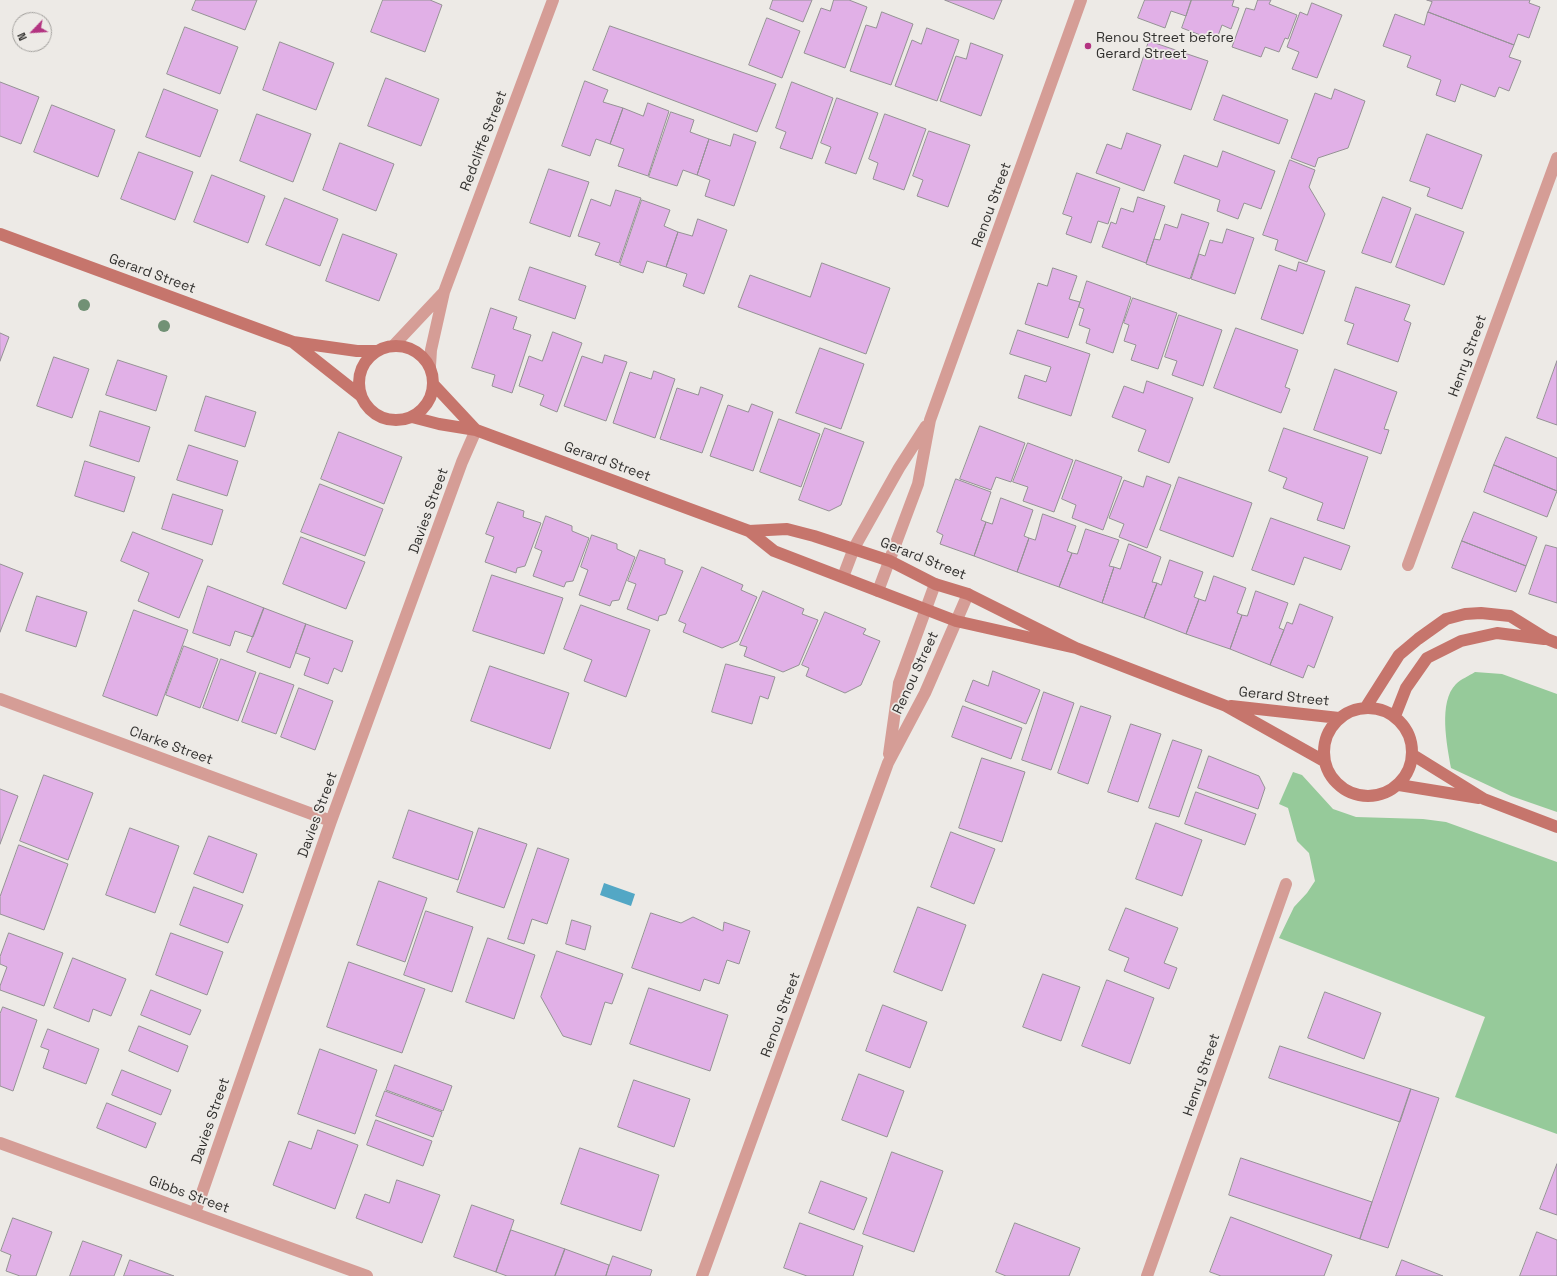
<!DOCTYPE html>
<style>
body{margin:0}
#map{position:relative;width:1557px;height:1276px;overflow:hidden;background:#edeae6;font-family:"Space Grotesk",sans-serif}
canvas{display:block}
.north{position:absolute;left:12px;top:12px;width:40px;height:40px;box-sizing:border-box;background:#edeae6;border:1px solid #a2a09d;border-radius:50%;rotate:245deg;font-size:11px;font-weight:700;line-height:16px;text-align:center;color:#32312f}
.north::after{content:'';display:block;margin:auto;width:14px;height:18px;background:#b33481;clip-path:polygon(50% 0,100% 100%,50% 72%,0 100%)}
</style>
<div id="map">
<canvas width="1557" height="1276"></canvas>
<div class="north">N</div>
</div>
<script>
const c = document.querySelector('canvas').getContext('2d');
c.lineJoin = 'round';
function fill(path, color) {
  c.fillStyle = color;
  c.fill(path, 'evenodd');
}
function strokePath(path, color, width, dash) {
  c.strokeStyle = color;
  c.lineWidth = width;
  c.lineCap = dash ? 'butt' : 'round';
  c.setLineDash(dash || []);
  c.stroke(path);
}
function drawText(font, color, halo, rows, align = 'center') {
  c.font = font + ' "Space Grotesk",sans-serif';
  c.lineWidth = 3.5;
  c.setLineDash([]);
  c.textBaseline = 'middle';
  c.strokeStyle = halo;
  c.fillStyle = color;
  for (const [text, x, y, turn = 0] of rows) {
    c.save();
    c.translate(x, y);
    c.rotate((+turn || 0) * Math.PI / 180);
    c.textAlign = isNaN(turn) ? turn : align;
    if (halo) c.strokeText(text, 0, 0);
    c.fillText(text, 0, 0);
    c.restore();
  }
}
fill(new Path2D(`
 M1475 672 1502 674 1557 694V812L1511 796 1451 768C1447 745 1438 702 1456 684 1461 679 1469 676 1475 672Z
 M1293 772 1302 775 1333 809 1356 817 1423 819 1446 822 1557 862V1134L1455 1097 1485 1017 1279 938 1294 907 1307 893 1315 881 1309 853 1297 841 1288 808 1279 804Z`), '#96ca9a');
fill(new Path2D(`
 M604 883 635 894 631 906 600 895Z`), '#53a7c5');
const building = new Path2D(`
 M196 0H257L245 30 192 10Z
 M383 0H430L442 5 425 52 371 32Z
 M773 0H812L803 22 770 9Z
 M834 0H849L867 7 845 68 804 53 821 8 830 11Z
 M945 0H1002L994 19Z
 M1145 0H1191L1186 16 1171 11 1165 28 1138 18Z
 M1192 0H1234L1232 6 1239 8 1231 29 1222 25 1216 41 1182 28Z
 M1258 0H1271L1269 4 1297 15 1288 39 1285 38 1279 52 1265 47 1261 57 1232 47 1246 8 1254 10Z
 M1427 0H1530L1529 3 1540 7 1529 38 1518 34 1514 45 1428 12 1432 2Z
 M1312 3 1342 15 1317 78 1292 69 1299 52 1287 47 1300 12 1307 15Z
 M882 12 913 24 891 85 850 71 866 25 876 28Z
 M1428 12 1514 45 1509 57 1521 61 1509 91 1499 87 1495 97 1461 84 1455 102 1436 95 1441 80 1407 67 1411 56 1383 46 1395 14 1424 25Z
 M767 18 800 31 782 78 749 65Z
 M610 26 776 84 757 132 593 70Z
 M185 27 238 47 220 94 167 74Z
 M927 28 959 40 937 101 895 86 912 40 921 44Z
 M1149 41 1208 61 1191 110 1133 90Z
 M280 42 334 63 316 110 263 90Z
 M971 43 1003 55 981 116 940 101 956 56 966 59Z
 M386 78 439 99 421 146 368 126Z
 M585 81 608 90 603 102 623 108 610 144 596 139 590 156 562 146Z
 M0 82 39 97 21 144 0 136Z
 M792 82 833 98 812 159 780 148 786 132 776 128Z
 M164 89 218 110 200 157 146 137Z
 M1335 89 1365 101 1348 148 1318 158 1315 167 1291 158 1315 93 1331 99Z
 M1223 95 1288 120 1279 144 1214 120Z
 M837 98 878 113 856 174 825 163 831 147 821 143Z
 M648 103 669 111 648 176 618 166 624 149 610 144 623 108 643 116Z
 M52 105 115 130 98 177 34 152Z
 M671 112 694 120 690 132 709 139 697 175 683 170 677 186 649 177Z
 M257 114 311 134 293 182 240 161Z
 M885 114 926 129 904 190 873 179 878 163 869 159Z
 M929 131 970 145 948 207 917 196 923 180 913 176Z
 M1127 133 1161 145 1144 191 1096 173 1107 144 1121 149Z
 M734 134 756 142 734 206 705 196 710 180 697 175 709 139 730 146Z
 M1427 134 1482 155 1462 209 1427 196 1430 188 1410 181Z
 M340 143 394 164 376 211 323 190Z
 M1223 151 1275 171 1261 209 1244 203 1238 219 1217 211 1220 200 1174 183 1184 155 1217 167Z
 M139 152 193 172 175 220 121 199Z
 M1290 160 1315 170 1309 187 1325 214 1307 262 1275 250 1278 240 1263 235Z
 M549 169 589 182 570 237 530 223Z
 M1077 173 1120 188 1108 224 1098 221 1091 243 1066 234 1072 217 1063 214Z
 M212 175 265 196 248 243 194 222Z
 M616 190 641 198 619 263 595 255 600 243 578 236 591 199 610 206Z
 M1138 197 1165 206 1146 263 1102 247 1111 222 1116 224 1121 208 1133 212Z
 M1383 197 1411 208 1391 263 1362 253Z
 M285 198 338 219 320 266 266 245Z
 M642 200 670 210 664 226 678 232 666 267 647 261 643 273 620 265Z
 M1182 214 1209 223 1190 279 1146 264 1154 239 1160 240 1165 224 1177 228Z
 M1416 214 1464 232 1444 285 1396 267Z
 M698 219 727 230 704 294 683 286 687 274 666 267 678 232 692 236Z
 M1227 229 1254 238 1235 294 1191 279 1199 254 1205 256 1210 240 1222 243Z
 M343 234 397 254 379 301 326 281Z
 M1299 262 1325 271 1303 334 1261 319 1279 265 1296 271Z
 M822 263 890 288 866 354 738 307 750 275 810 297Z
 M530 267 586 286 575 319 519 300Z
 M1053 268 1077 276 1069 299 1080 302 1068 338 1025 324 1038 283 1047 286Z
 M1087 281 1131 297 1113 353 1086 343 1090 329 1079 325 1084 309 1079 307Z
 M1356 287 1410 305 1404 320 1411 323 1398 362 1347 344 1354 324 1345 321Z
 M1133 298 1177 313 1158 369 1131 360 1136 345 1124 341 1129 325 1124 323Z
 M491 308 517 317 513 329 531 335 512 393 492 386 495 375 472 368Z
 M1179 315 1222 330 1203 386 1172 375 1177 361 1165 357Z
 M1236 328 1298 350 1285 387 1290 389 1281 413 1214 388Z
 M1018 330 1090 354 1071 416 1018 398 1025 375 1046 382 1051 367 1010 354Z
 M553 332 582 343 557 412 540 405 544 395 519 386 529 356 542 361Z
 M0 333 9 337 0 361Z
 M820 348 864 364 841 429 796 413Z
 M605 355 627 362 606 421 564 406 582 356 602 363Z
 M54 357 89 369 72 418 37 406Z
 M118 360 167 376 156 411 106 395Z
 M1557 361V425L1537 418Z
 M1335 369 1397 392 1384 429 1389 430 1381 454 1314 430Z
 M654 371 675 379 655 438 613 423 630 372 651 379Z
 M1147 381 1193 398 1169 463 1138 451 1146 430 1112 417 1124 386 1143 393Z
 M701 387 723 395 702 453 660 439 677 388 698 395Z
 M206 396 256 412 245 447 195 431Z
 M752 404 773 412 753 471 710 456 728 405 748 412Z
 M100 411 150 427 139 462 90 446Z
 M779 419 820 434 801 487 760 472Z
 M980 426 1025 443 1011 482 996 477 991 490 960 479Z
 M825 428 864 442 841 505 829 511 799 500Z
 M1284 428 1368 457 1344 529 1317 520 1323 503 1283 488 1287 478 1269 471Z
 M339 432 402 457 384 504 321 479Z
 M1506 437 1557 458V491L1494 465Z
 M1028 443 1073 460 1054 512 1023 501 1028 487 1013 482Z
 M189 445 238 461 227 496 177 480Z
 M1076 460 1122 477 1103 530 1072 518 1076 505 1062 499Z
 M85 461 135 477 124 512 75 496Z
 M1494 465 1557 491 1547 517 1484 492Z
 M1147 476 1171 485 1147 548 1119 537 1124 524 1109 518 1124 480 1143 487Z
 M1179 477 1252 503 1233 557 1160 530Z
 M956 479 991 492 981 520 986 522 974 556 940 544 943 535 937 532Z
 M320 484 383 509 365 556 301 532Z
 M173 494 223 510 212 545 162 529Z
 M1001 498 1033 510 1024 536 1029 538 1017 572 974 556 986 522 992 524Z
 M498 502 524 511 523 517 541 523 525 566 517 568 516 573 485 562 494 537 486 534Z
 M1474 512 1537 537 1526 566 1462 541Z
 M1043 514 1076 526 1067 551 1072 553 1059 587 1017 572 1029 538 1035 540Z
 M546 516 572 526V531L589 538 573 581 566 582 564 587 533 576 542 551 535 548Z
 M1271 518 1350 546 1341 570 1304 557 1294 585 1252 570Z
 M1086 529 1119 540 1109 566 1114 567 1102 603 1059 587 1072 553 1077 554Z
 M133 532 203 560 179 618 138 601 149 573 121 561Z
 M592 535 617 544V549L635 557 619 600 612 601 610 606 579 595 588 570 581 567Z
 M301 537 365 562 346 609 283 584Z
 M1462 541 1526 566 1516 592 1452 568Z
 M1129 544 1161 557 1152 582 1157 583 1144 618 1102 603 1114 567 1120 569Z
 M1546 545 1557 548V603L1529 594Z
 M640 550 665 559V564L683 571 666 614 659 616 658 621 627 609 636 584 628 581Z
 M1170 560 1203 572 1194 597 1199 599 1186 634 1144 618 1157 583 1161 585Z
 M0 564 23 573 0 632Z
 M702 567 743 585 741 590 757 597 738 641 722 648 683 632 686 624 679 621Z
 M492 575 563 598 544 654 473 631Z
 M1214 576 1246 588 1237 613 1242 615 1230 649 1186 634 1199 599 1205 601Z
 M208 586 264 608 253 637 235 631 230 646 193 633Z
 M763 591 804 609 802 614 818 620 799 665 783 672 744 656 747 647 740 645Z
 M1256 591 1288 603 1279 628 1284 630 1270 665 1230 649 1242 615 1247 616Z
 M37 596 87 612 76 647 26 631Z
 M1300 604 1333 617 1314 668 1308 665 1303 678 1270 665 1287 622 1292 624Z
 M581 605 650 630 626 697 584 681 592 660 564 649Z
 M264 608 306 624 290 668 247 652Z
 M134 610 188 630 157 716 103 696Z
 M825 612 866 629 863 634 880 641 861 685 845 693 806 676 809 668 802 665Z
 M306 624 353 641 342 672 334 668 328 684 304 675 310 658 296 653Z
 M184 646 218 659 200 708 166 695Z
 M221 659 256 672 238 721 203 708Z
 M726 664 775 677 768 699 760 696 752 724 712 712Z
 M490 666 569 693 550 749 471 721Z
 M993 671 1040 690 1026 724 965 701 973 680 988 686Z
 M260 673 294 685 276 734 242 722Z
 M299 688 333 701 315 750 281 737Z
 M1044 692 1074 703 1051 770 1022 760Z
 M963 706 1022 728 1011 759 952 737Z
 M1081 706 1111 716 1088 784 1058 773Z
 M1131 724 1161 734 1138 802 1108 792Z
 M1173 740 1202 750 1179 817 1149 808Z
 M1209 756 1259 776 1265 788 1258 809 1198 788Z
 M982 758 1025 772 1002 842 959 828Z
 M44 775 93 793 68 860 20 841Z
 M0 789 18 796 0 844Z
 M1196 792 1256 814 1245 845 1185 824Z
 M409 810 473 832 458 880 393 858Z
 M1156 823 1202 840 1182 896 1136 879Z
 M130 828 179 846 155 913 106 895Z
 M479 828 527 844 504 908 457 892Z
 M951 832 995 849 974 904 931 887Z
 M209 836 257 854 243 893 194 874Z
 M19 845 68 864 44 930 0 914V897Z
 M538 848 569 859 547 924 532 919 524 944 508 939Z
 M379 881 427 898 405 962 357 945Z
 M194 887 243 905 228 943 180 925Z
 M918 907 966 925 942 991 894 972Z
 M1126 908 1178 928 1164 963 1177 968 1169 989 1124 971 1129 958 1109 950Z
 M426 911 473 927 452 992 404 975Z
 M651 913 681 923 693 917 723 931 724 922 750 931 739 964 727 960 719 984 704 979 700 991 632 968Z
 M572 920 591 926 585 950 566 944Z
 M9 933 63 953 44 1006 0 990V986L7 967 0 964V957Z
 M171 933 223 952 207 995 156 975Z
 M488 938 535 955 514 1019 466 1002Z
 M557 951 623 974 612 1004 605 1002 591 1045 563 1036 541 997Z
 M73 958 126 979 111 1016 93 1009 89 1022 54 1008Z
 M349 962 425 989 402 1053 327 1027Z
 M1043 974 1080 987 1061 1041 1023 1027Z
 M1107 980 1154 998 1130 1064 1082 1046Z
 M649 988 728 1015 710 1071 630 1044Z
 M151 990 201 1010 190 1035 141 1015Z
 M1325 992 1381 1013 1364 1059 1308 1038Z
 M883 1005 927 1022 910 1068 866 1051Z
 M3 1007 37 1020 13 1091 0 1086V1014Z
 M139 1026 188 1046 178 1072 129 1051Z
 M48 1029 99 1049 86 1084 43 1068 49 1050 41 1047Z
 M1280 1046 1411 1089 1400 1122 1269 1078Z
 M320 1049 377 1070 355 1134 298 1114Z
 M395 1065 452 1086 443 1111 386 1090Z
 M122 1070 171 1090 161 1115 112 1095Z
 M859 1074 904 1091 887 1137 842 1120Z
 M634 1080 690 1099 674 1147 618 1127Z
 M1411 1089 1439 1098 1388 1248 1360 1239Z
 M385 1091 442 1112 433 1137 376 1116Z
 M107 1103 156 1123 146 1148 97 1128Z
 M376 1120 432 1141 423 1166 367 1145Z
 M318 1130 358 1145 335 1209 273 1185 289 1141 311 1149Z
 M580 1148 659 1175 641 1231 561 1204Z
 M892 1152 943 1171 914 1252 863 1234Z
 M1241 1158 1372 1202 1360 1239 1229 1195Z
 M1557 1164V1215L1540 1209Z
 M397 1180 440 1195 422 1243 356 1218 365 1194 389 1203Z
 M821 1181 867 1198 854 1230 809 1213Z
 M472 1205 514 1220 496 1272 454 1257Z
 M1231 1217 1332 1255 1324 1276H1221L1210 1272Z
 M13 1218 52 1232 36 1276H20L6 1271 11 1255 1 1251Z
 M800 1223 863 1246 853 1276H807L784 1268Z
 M1015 1223 1080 1248 1069 1276H1006L996 1272Z
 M511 1230 565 1249 555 1276H507L496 1272Z
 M1537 1232 1557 1240V1276H1520Z
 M83 1241 122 1255 114 1276H70Z
 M565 1249 609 1265 606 1276H555Z
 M613 1256 652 1270 650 1276H606Z
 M130 1260 174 1276H124Z
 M1402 1260 1443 1276H1396Z`);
fill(building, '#e1b0e7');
strokePath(building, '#959295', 1);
strokePath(new Path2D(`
 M394 345 443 293
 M430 366 431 350 444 292 553 0
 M1408 565 1557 158
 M843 577 854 548 899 468 926 426
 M878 591 918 484 930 420 1081 0
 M0 699 331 821
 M889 754 899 683 935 584
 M0 1143 367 1276
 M195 1213 331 821 462 462 476 430
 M702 1276 888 763 925 693 968 594
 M1147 1276 1286 884`), '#d59d96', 12);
strokePath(new Path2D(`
 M0 234 293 342 357 351H376
 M294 343 361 396
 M359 383a37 37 0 1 1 74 0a37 37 0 1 1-74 0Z
 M434 385 476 430
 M412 417 439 424 476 430 749 531 774 551 956 621 1076 648
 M749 531 787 529 814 536 890 561 935 584 968 594 1076 648 1226 706 1324 761
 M1231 706 1339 718
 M1366 707 1399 655 1418 639 1446 619 1465 614 1481 613 1510 616 1547 639 1557 643
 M1324 752a44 44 0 1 1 88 0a44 44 0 1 1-88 0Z
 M1395 716 1406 688 1427 658 1461 641 1497 633 1544 639
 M1413 755 1484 799 1557 827
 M1399 785 1479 798`), '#c6756c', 12);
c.fillStyle = '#719175';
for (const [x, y] of [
 [84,305],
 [164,326]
]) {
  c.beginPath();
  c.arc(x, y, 6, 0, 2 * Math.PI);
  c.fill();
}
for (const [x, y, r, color] of [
 [1088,46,4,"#b33481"]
]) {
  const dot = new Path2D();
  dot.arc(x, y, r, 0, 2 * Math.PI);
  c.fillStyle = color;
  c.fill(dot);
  strokePath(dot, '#edeae6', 1.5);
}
drawText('14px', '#32312f', '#edeae6', [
 ["Renou Street before",1096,38],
 ["Gerard Street",1096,54]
], 'left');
drawText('14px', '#32312f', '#edeae6', [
 ["Redcliffe Street",484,141,-69],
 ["Renou Street",992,205,-70],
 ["Gerard Street",152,274,20],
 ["Henry Street",1468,356,-70],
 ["Gerard Street",607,462,20],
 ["Davies Street",429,511,-70],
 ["Gerard Street",923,559,22],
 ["Renou Street",916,673,-65],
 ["Gerard Street",1284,697,6],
 ["Clarke Street",171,746,20],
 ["Davies Street",318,815,-70],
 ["Renou Street",781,1015,-70],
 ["Henry Street",1202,1075,-71],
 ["Davies Street",211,1121,-71],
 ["Gibbs Street",189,1195,20]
]);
</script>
